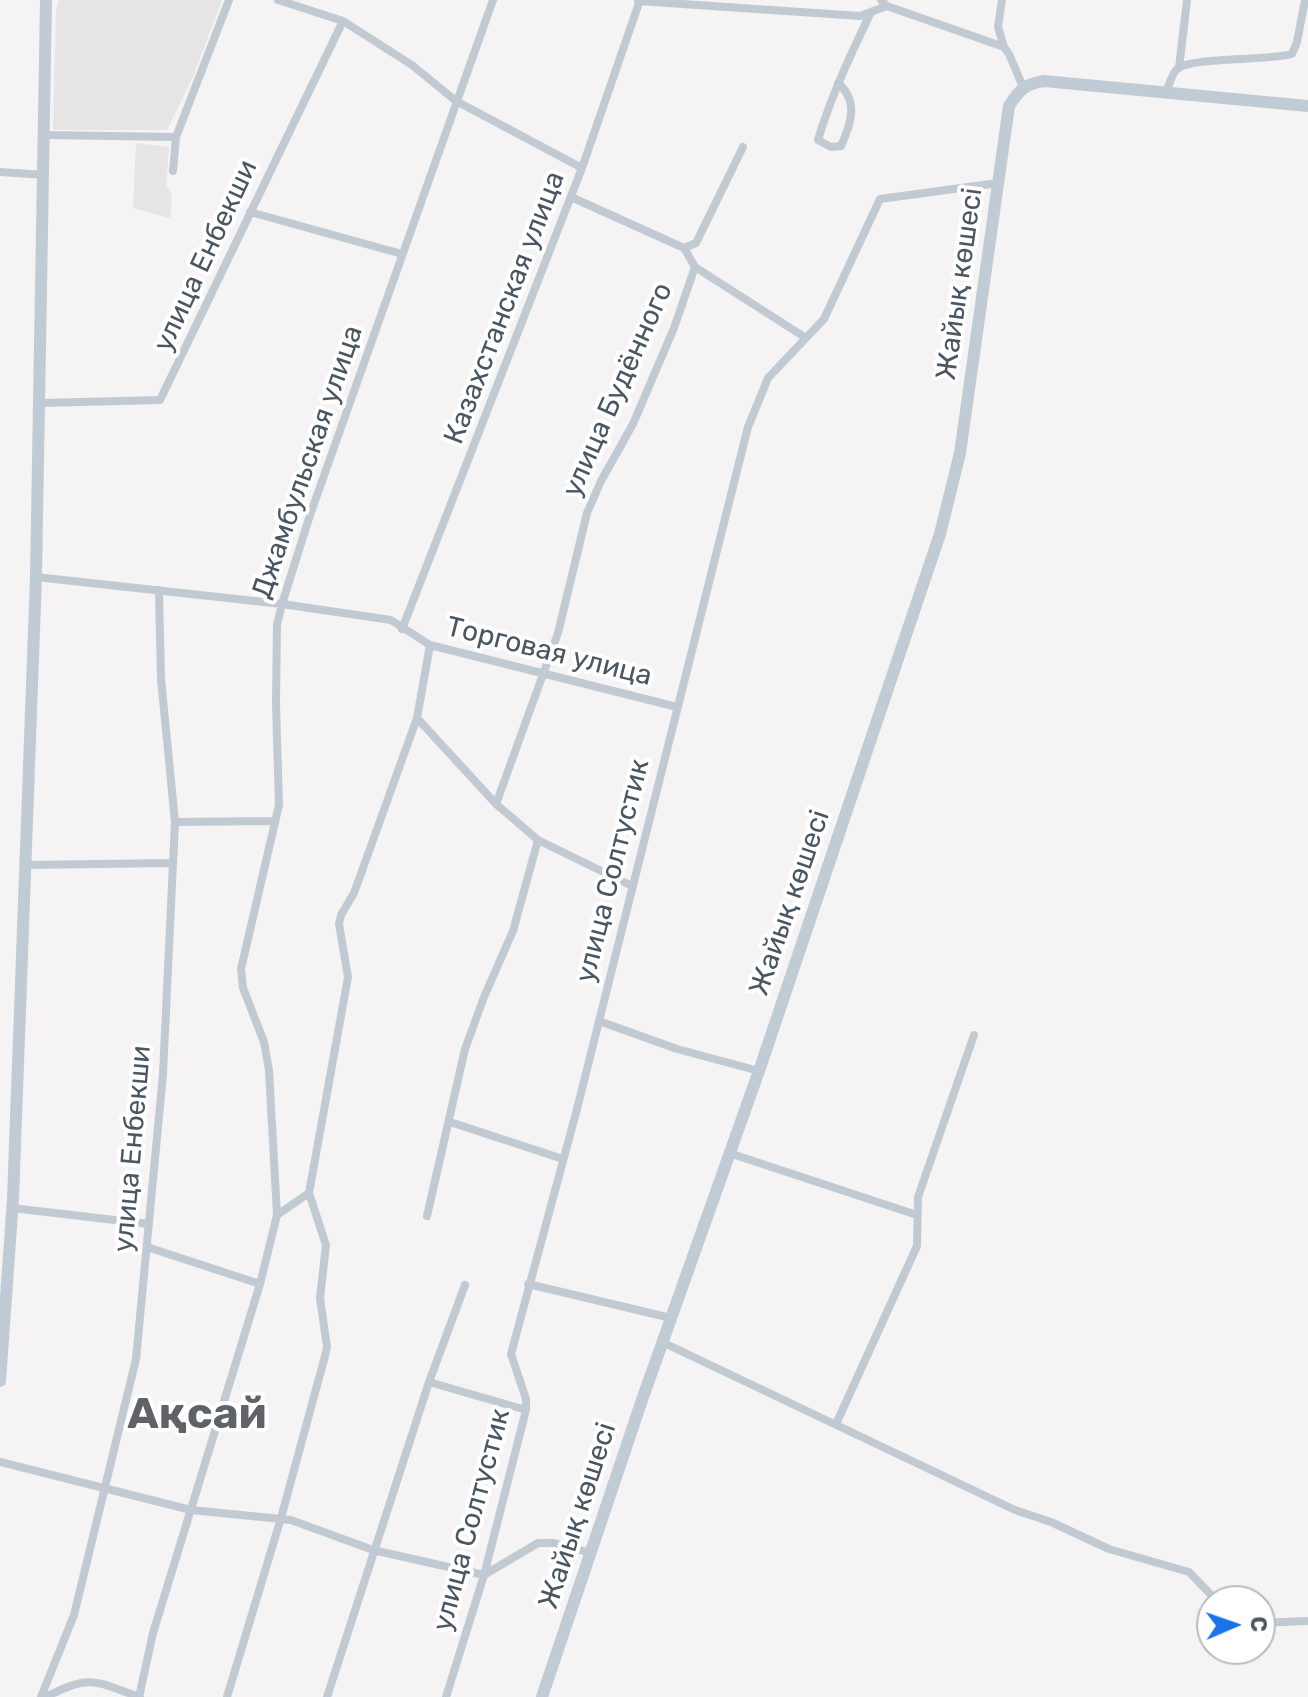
<!DOCTYPE html>
<meta charset="utf-8">
<style>
body{margin:0}
#map{position:relative;width:1308px;height:1697px;overflow:hidden;background:#f5f3f3;font-family:Rubik,sans-serif}
canvas{display:block}
.north{position:absolute;left:1196px;top:1585px;width:80px;height:80px;box-sizing:border-box;background:#fff;border:2px solid #b7bbc0;border-radius:50%;rotate:88deg;font-size:22px;font-weight:700;line-height:32px;text-align:center;color:#4a5661}
.north::after{content:'';display:block;margin:auto;width:28px;height:36px;background:#1a73e8;clip-path:polygon(50% 0,100% 100%,50% 72%,0 100%)}
</style>
<div id="map">
<canvas width="1308" height="1697"></canvas>
<div class="north">С</div>
</div>
<script>
const c = document.querySelector('canvas').getContext('2d');
c.lineJoin = 'round';
function fill(path, color) {
  c.fillStyle = color;
  c.fill(path, 'evenodd');
}
function strokePath(path, color, width, dash) {
  c.strokeStyle = color;
  c.lineWidth = width;
  c.lineCap = dash ? 'butt' : 'round';
  c.setLineDash(dash || []);
  c.stroke(path);
}
function drawText(font, color, halo, rows, align = 'center') {
  c.font = font + ' Rubik,sans-serif';
  c.lineWidth = 8;
  c.setLineDash([]);
  c.textBaseline = 'middle';
  c.strokeStyle = halo;
  c.fillStyle = color;
  for (const [text, x, y, turn = 0] of rows) {
    c.save();
    c.translate(x, y);
    c.rotate((+turn || 0) * Math.PI / 180);
    c.textAlign = isNaN(turn) ? turn : align;
    if (halo) c.strokeText(text, 0, 0);
    c.fillText(text, 0, 0);
    c.restore();
  }
}
fill(new Path2D(`
 M59 0H222L193 77 167 130H53L56 11Z
 M136 143 169 147 166 186 172 195 170 218 133 208Z`), '#e6e4e5');
strokePath(new Path2D(`
 M278 0 343 21 412 65 456 101 582 168
 M881 0 887 6 1004 47 1009 54 1023 87
 M1002 0 998 27 1004 47
 M638 1 860 16 887 6
 M1179 68 1187 0
 M838 83C859 101 851 124 841 146L831 147 818 140C831 96 851 54 871 12
 M1166 93C1169 86 1171 75 1177 69 1190 57 1266 61 1292 54L1297 42 1305 0
 M46 135 176 137
 M173 171 176 137 229 0
 M0 172 45 175
 M571 197 684 248 695 267 806 338
 M250 212 402 254
 M684 248 696 243 743 147
 M40 403 160 400 343 21
 M36 577 282 604 391 620 430 645 677 707
 M402 629 582 168 640 0
 M430 645 417 718 496 804 538 840 632 886
 M496 804 558 633 587 513 601 481 633 424 674 328 695 267
 M175 822 274 821
 M25 865 173 863
 M599 1021 677 1049 759 1071
 M450 1122 563 1159
 M729 1153 917 1215
 M12 1208 149 1224
 M277 1215 309 1193
 M427 1216 465 1049 484 997 513 931 538 840
 M147 1247 260 1284
 M528 1284 671 1318
 M662 1342 1015 1510 1051 1522 1109 1549 1189 1572 1217 1601
 M429 1382 526 1410
 M836 1424 917 1246 918 1197 974 1035
 M0 1462 191 1510 291 1520 373 1550 484 1575 538 1543H554L591 1553
 M1260 1623 1308 1621
 M41 1697 74 1615 136 1359 163 1074 175 822 161 679 159 590
 M46 1697C91 1673 95 1682 140 1697
 M139 1697 153 1633 260 1284 277 1215 269 1070 264 1042 243 988 241 969 279 805 276 703 277 625 282 604 310 515 493 0
 M227 1697 281 1518 325 1356 327 1347 320 1298 326 1245 309 1193 348 977 339 924 341 915 354 893 417 718
 M327 1697 429 1382 465 1285
 M446 1697 484 1575 526 1410V1399L511 1354 577 1109 748 427 768 378 824 319 880 199 998 183`), '#c1cad2', 8);
strokePath(new Path2D(`
 M0 1381 13 1199 36 577 46 0
 M542 1697 643 1397 759 1071 940 534 960 453 1009 106C1019 90 1025 84 1044 81L1308 106`), '#c1cbd6', 12);
drawText('28px', '#4a5661', '#fff', [
 ["улица Енбекши",206,256,-65],
 ["Жайық көшесі",960,284,-82],
 ["Казахстанская улица",505,308,-69],
 ["улица Будённого",618,390,-66],
 ["Джамбульская улица",308,462,-71],
 ["Торговая улица",549,652,14],
 ["улица Солтустик",613,871,-76],
 ["Жайық көшесі",790,903,-71],
 ["улица Енбекши",133,1149,-85],
 ["Жайық көшесі",578,1516,-72],
 ["улица Солтустик",472,1520,-75]
]);
drawText('bold 44px', '#5f6368', '#fff', [
 ["Ақсай",197,1415]
]);
</script>
